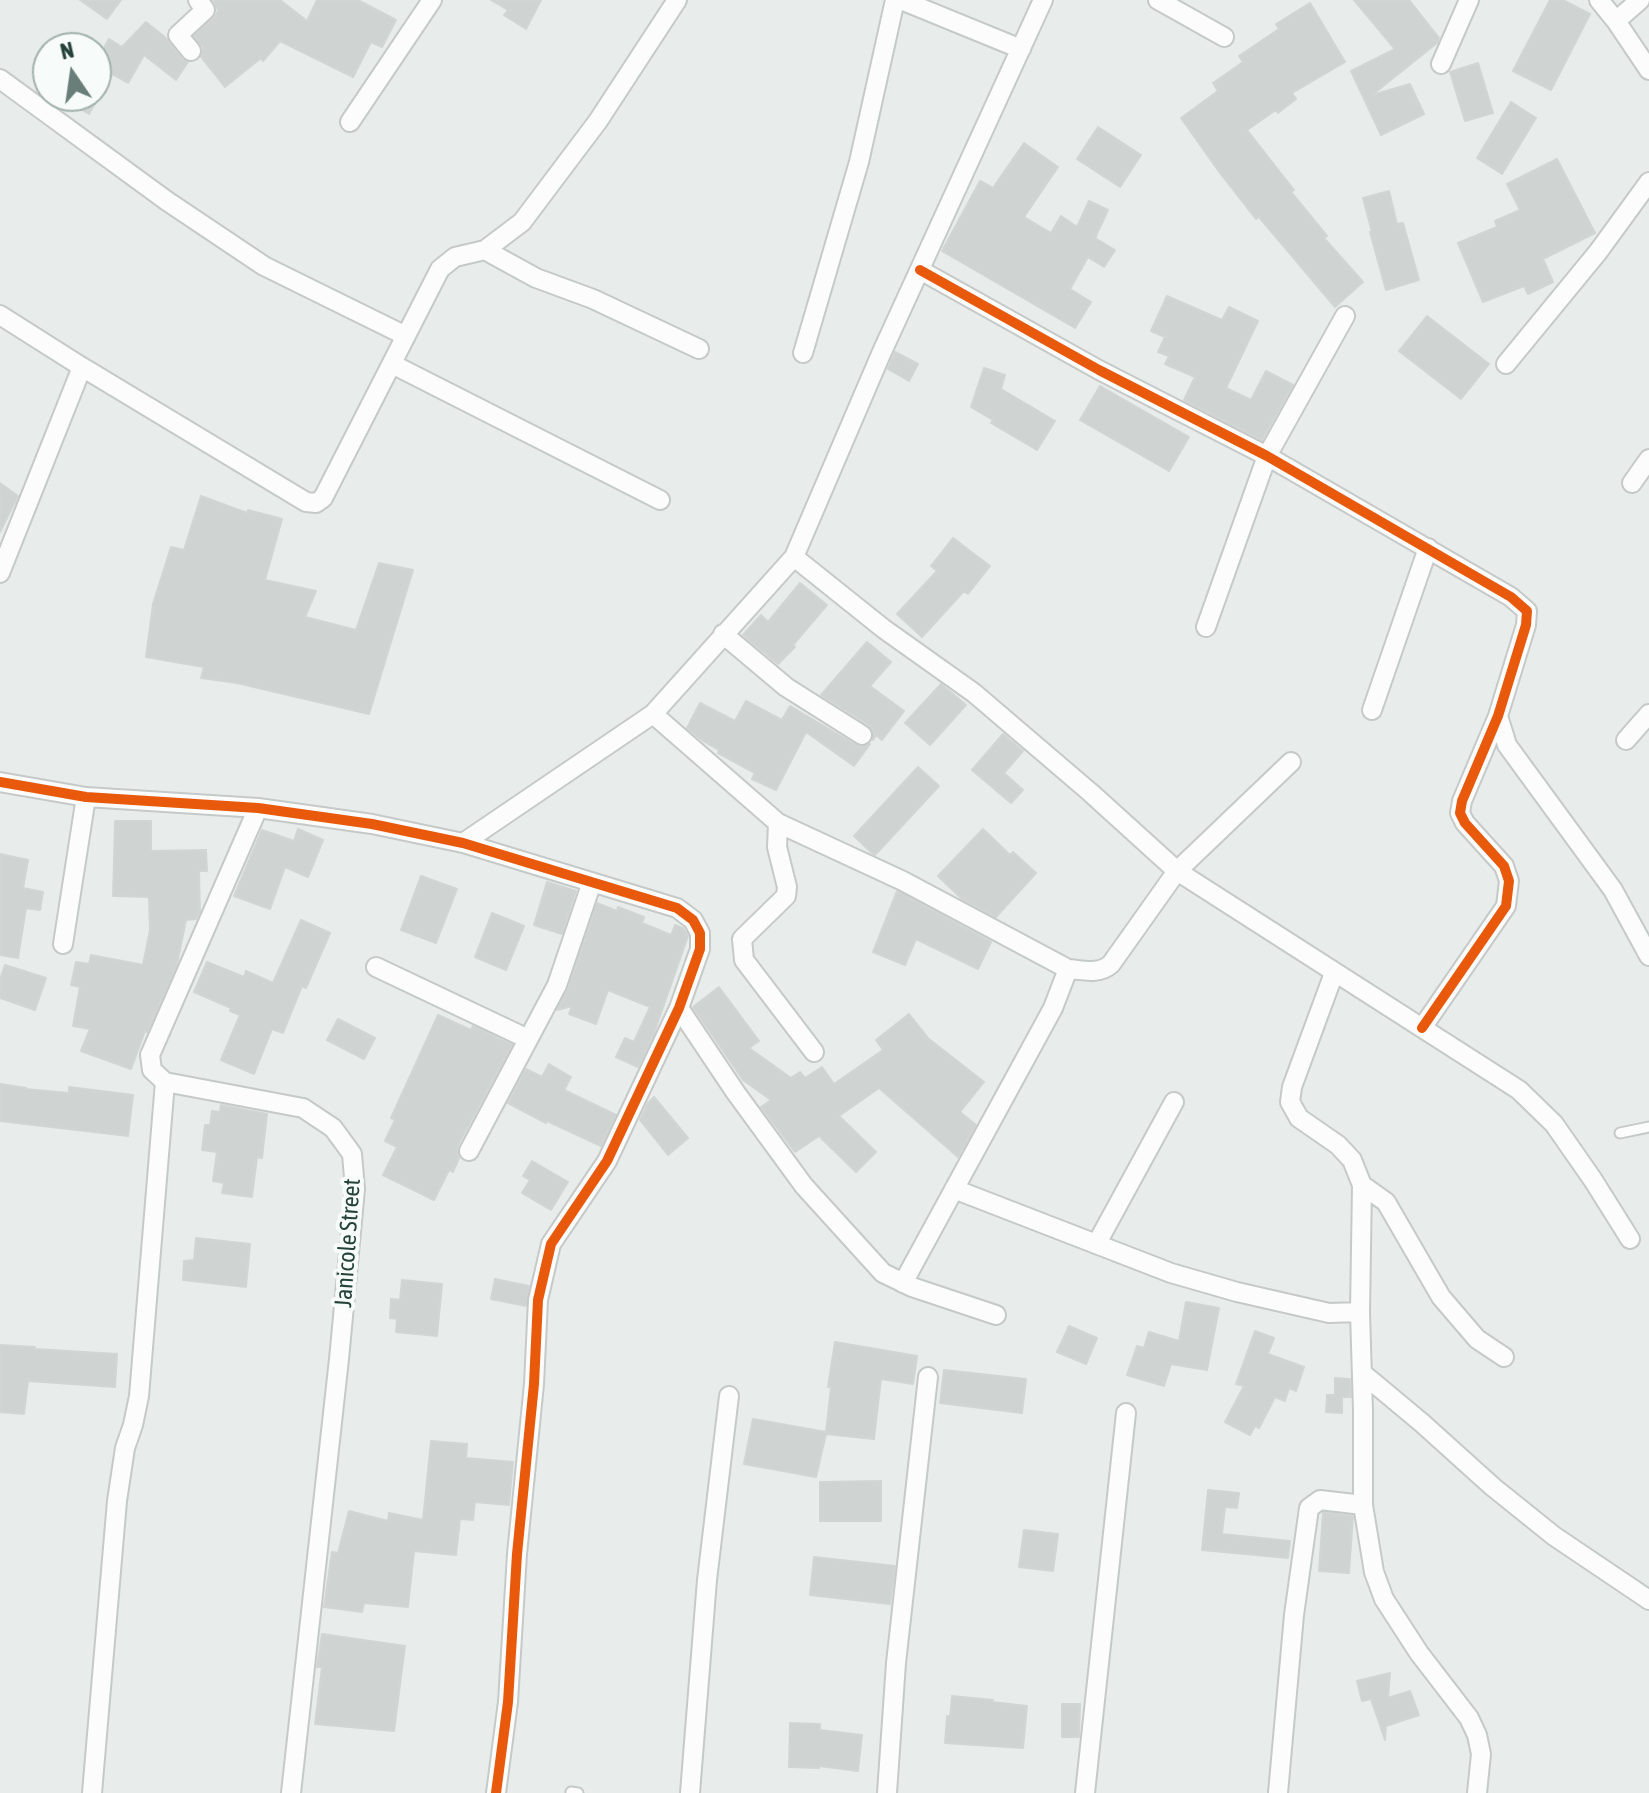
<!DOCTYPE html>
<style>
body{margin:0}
#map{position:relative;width:1649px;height:1793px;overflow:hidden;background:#e8edeb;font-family:"Asap Condensed",sans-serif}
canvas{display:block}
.north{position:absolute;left:32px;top:32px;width:80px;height:80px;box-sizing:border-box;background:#f7fbf9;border:2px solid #a3b1ad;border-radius:50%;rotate:347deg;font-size:22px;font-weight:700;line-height:32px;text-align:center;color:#24423a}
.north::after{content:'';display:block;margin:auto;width:28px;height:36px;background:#697e78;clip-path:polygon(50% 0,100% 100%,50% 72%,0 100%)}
</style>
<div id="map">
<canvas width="1649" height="1793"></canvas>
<div class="north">N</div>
</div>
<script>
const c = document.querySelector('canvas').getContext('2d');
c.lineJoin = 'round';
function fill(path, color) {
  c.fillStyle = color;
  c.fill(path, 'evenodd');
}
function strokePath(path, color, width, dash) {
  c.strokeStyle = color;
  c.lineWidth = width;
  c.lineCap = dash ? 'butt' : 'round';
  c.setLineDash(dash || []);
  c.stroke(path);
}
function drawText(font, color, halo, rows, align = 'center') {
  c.font = font + ' "Asap Condensed",sans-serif';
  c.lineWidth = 8;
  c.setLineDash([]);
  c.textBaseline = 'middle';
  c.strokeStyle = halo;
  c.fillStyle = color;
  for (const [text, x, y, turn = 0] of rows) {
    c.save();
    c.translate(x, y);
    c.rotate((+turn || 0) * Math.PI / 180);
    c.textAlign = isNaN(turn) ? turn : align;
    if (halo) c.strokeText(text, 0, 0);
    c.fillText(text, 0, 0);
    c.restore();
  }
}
const building = new Path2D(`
 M80 0H121L107 19Z
 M213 0H280L307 21 317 0H358L396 20 382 47 371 42 353 77 280 41 263 61 261 58 225 87 201 57 203 48 194 36 216 15 218 10Z
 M491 0H541L526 29 504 15 508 10Z
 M1354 0H1409L1439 38 1437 43 1372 95 1410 84 1424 114 1381 135 1351 71 1395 49Z
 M1550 0H1563L1590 14 1551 90 1513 71Z
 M1310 3 1345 62 1292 93 1296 99 1278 113 1276 110 1247 130 1294 190 1291 192 1327 236 1324 238 1363 282 1335 307 1259 217 1256 219 1220 173 1181 118 1218 91 1213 83 1243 62 1239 56 1279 29 1276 24Z
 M146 22 166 38 182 59 188 62 176 80 144 55 128 83 112 74 89 114 58 96H96V61L109 39 122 47Z
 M1478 63 1493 113 1465 121 1450 72Z
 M1511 102 1536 118 1502 174 1477 158Z
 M1098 127 1141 155 1120 187 1077 159Z
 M1024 143 1058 167 1024 217 1051 233 1061 216 1077 227 1089 201 1108 210 1095 238 1115 250 1104 267 1088 257 1070 289 1091 302 1075 328 942 251 980 181 993 188Z
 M1557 159 1595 233 1543 259 1553 282 1528 294 1524 286 1483 302 1458 243 1497 227 1495 221 1520 210 1507 184Z
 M1389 191 1397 224 1403 223 1419 280 1386 290 1370 232H1372L1363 198Z
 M1167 296 1222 320 1229 307 1258 321 1226 388 1251 400 1266 371 1293 385 1262 440 1184 400 1195 377 1165 364 1169 356 1158 352 1165 337 1151 331Z
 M1427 316 1489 364 1461 399 1399 351Z
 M895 352 918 364 909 381 888 369Z
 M984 368 1005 375 1001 389 1055 421 1037 450 991 423 993 420 971 407Z
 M1100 386 1189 437 1169 471 1080 420Z
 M0 483 18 496 0 532Z
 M201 496 247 513 248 510 282 519 265 580 316 591 305 617 356 630 379 563 413 570 369 714 237 683 201 678 204 667 146 657 153 604 171 547 184 550Z
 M953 538 990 566 968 594 964 591 922 637 897 614 937 571 931 566Z
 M800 583 827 605 793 645 795 647 778 664 743 635 761 615 768 622Z
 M867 642 891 662 870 686 904 711 882 740 876 735 873 740V730L869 725 821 695Z
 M941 684 966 705 930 745 905 723Z
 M746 701 782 720 790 706 856 745 862 747 870 744 854 766 806 732 776 790 752 779 755 773 718 753 719 750 703 741 687 728 700 703 735 721Z
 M1003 734 1023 751 1004 773 1023 790 1011 803 972 770Z
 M918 767 939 786 875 855 872 853 854 836Z
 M115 821H151V851L206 850 207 871H199L200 912 196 919 186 920 177 964 147 1032 145 1031 131 1069 81 1051 90 1029 73 1026 80 987 71 985 76 962 89 964 91 955 143 965 150 930 149 897 113 896Z
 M298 829 323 840 308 877 285 867 270 909 234 896 262 830 294 841Z
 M983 829 1010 855 1013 852 1036 873 996 917 962 899 938 876Z
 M0 854 28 860 23 888 43 892 40 910 26 908 18 958 0 955Z
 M421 876 457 889 436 943 401 930Z
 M547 882 576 891 562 934 534 925Z
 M897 891 991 942 978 969 916 939 905 965 873 952Z
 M597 903 617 911 618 907 644 917 642 923 671 935 675 925 683 928 688 936 653 1036 638 1067 616 1057 625 1038 634 1042 650 1007 608 990 596 1024 569 1014 572 1006 557 1010 568 989Z
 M492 913 524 926 506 970 475 957Z
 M301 920 330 933 306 988 302 986 283 1033 272 1029 254 1074 221 1060 240 1015 230 1011 231 1008 194 992 207 962 244 977 246 971 273 983Z
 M5 965 46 978 35 1010 0 998V980Z
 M719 987 759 1041 749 1048 791 1078 800 1072 805 1078 822 1067 834 1084 883 1050 876 1040 909 1014 929 1039 984 1082 960 1112 976 1125 958 1157 879 1088 839 1116 876 1152 856 1172 819 1136 795 1152 761 1107 771 1100 743 1080 693 1007Z
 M438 1015 471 1030 473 1026 512 1045 458 1145 457 1152 459 1158 453 1172 449 1170 434 1200 383 1175 397 1147 385 1141 395 1120 391 1118Z
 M338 1019 375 1038 364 1059 327 1040Z
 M549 1064 571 1077 564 1090 616 1115 601 1146 547 1121 546 1123 508 1103 526 1069 542 1077Z
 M0 1084 26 1088 25 1089 69 1093V1087L133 1095 128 1136 0 1121Z
 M654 1097 688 1138 668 1155 640 1120 648 1103Z
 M221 1105 267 1114 262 1158 257 1157 252 1197 222 1193 224 1183 213 1181 217 1152 202 1150 205 1125H210L212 1111 220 1112Z
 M532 1161 568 1182 551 1210 522 1193 530 1180 523 1176Z
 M196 1238 250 1244 246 1287 183 1280 184 1261 194 1260Z
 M495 1279 529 1286 526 1306 491 1299Z
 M402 1280 442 1284 437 1336 396 1332 397 1319 390 1318 391 1299 400 1300Z
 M1186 1302 1219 1308 1207 1370 1171 1364 1164 1386 1127 1375 1137 1346 1144 1348 1149 1332 1179 1341Z
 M1069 1326 1097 1338 1086 1364 1057 1352Z
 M1255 1331 1274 1338 1268 1354 1304 1367 1296 1391 1289 1388 1285 1401 1275 1397 1259 1428 1255 1426 1250 1435 1225 1422 1244 1386 1236 1384Z
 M835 1342 917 1356 913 1384 881 1379 874 1439 826 1434 816 1477 744 1464 753 1419 826 1432 831 1387H828Z
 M0 1345 35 1347V1349L117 1354 115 1387 28 1381 24 1414 0 1412Z
 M944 1370 1026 1379 1022 1413 940 1403Z
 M1335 1378 1350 1379 1351 1397H1342V1413L1326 1412 1327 1395H1335Z
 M431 1441 467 1444 466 1458 513 1462 509 1505 475 1502 473 1520 460 1519 456 1555 414 1551 408 1607 364 1603 362 1612 324 1607 332 1552 338 1553 349 1511 388 1521 389 1513 423 1520Z
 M881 1481V1521H820V1482Z
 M1208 1490 1239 1493 1237 1508 1225 1507 1222 1534 1290 1541 1288 1558 1202 1550Z
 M1323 1512 1353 1516 1349 1573 1319 1571Z
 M1024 1530 1058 1534 1053 1571 1019 1567Z
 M814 1557 895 1566 890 1604 810 1595Z
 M322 1634 405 1646 394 1731 315 1724 322 1667H317Z
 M1390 1673 1388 1698 1410 1691 1419 1715 1386 1726 1385 1740 1371 1699 1362 1701 1357 1681Z
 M952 1696 993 1700 992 1702 1027 1706 1023 1748 945 1743 947 1716 950 1717Z
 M1062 1704H1080L1079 1737H1062Z
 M790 1723 820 1724V1730L862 1735 858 1771 819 1766V1768L789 1767Z`);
fill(building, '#cfd4d2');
strokePath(building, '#d1d6d4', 2);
const lane = new Path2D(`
 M1620 1133 1649 1127
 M571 1792 578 1793`);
const street = new Path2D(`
 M901 0 1021 49
 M1158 0 1224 37
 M1599 0 1616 21 1649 70
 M1616 21 1640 0
 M191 51 178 35 205 10 198 0
 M1441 64 1469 0
 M0 79 167 201 264 266 406 336
 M350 122 432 0
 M485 250 536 278 593 299 699 349
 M920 270 1099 370 1267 456 1511 597 1527 611 1526 625 1498 716 1462 801 1460 813 1465 823 1504 866 1509 881 1506 906 1422 1028
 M0 315 82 367 306 502 316 503 323 498 440 269 455 257 485 250 522 222 598 121 677 0
 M803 353 859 162 895 0
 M392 364 660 500
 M1506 364 1598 252 1649 182
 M1632 483 1649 459
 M794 557 884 629 974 693 1091 793 1177 871 1519 1090 1554 1124 1593 1180 1630 1239
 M0 573 82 367
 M1206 627 1267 456 1345 316
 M723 634 786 687 862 735
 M1372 710 1428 548
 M653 714 778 823 903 881 1068 969C1083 970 1099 975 1111 964L1177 871 1291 762
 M1498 716 1507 745 1613 890 1649 956
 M1626 740 1649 714
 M0 782 86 797 258 808 372 824 463 843 677 908 693 920 700 933V949L679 1008 607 1161 551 1244 538 1300 534 1384 517 1554 508 1702 496 1793
 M258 808 150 1055 152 1070 165 1082 303 1108 333 1128 352 1154 355 1189 339 1359 291 1793
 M778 823 777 847 787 887 786 896 742 939 744 960 814 1052
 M463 843 653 714 794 557 881 354 1043 0
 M63 944 86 797
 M376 967 528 1039
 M1334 973 1292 1087 1290 1102 1299 1118 1338 1145 1352 1160 1362 1185 1360 1312 1363 1411V1505L1374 1572 1384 1599 1419 1653 1469 1718 1477 1735 1481 1754 1477 1793
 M679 1008 736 1093 804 1186 883 1273 912 1287 996 1315
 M469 1151 557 985 592 882
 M1362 1185 1386 1202 1441 1297 1477 1339 1504 1357
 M954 1189 1171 1273 1237 1292 1329 1313 1360 1312
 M1097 1243 1174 1102
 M903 1283 1053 1008 1068 969
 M1362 1373 1422 1423 1493 1487 1554 1536 1649 1600
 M92 1793 117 1501 125 1448 133 1425 139 1396 165 1082
 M690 1793 707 1580 729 1396
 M887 1793 896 1663 928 1377
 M1085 1793 1126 1413
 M1278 1793 1294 1615 1309 1508 1320 1500 1363 1505`);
strokePath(lane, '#c5cac8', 13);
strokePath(street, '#c5cac8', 22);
strokePath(lane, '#fcfcfc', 9);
strokePath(street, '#fcfcfc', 18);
strokePath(new Path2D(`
 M920 270 1099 370 1267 456 1511 597 1527 611 1526 625 1498 716 1462 801 1460 813 1465 823 1504 866 1509 881 1506 906 1422 1028
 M0 782 86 797 258 808 372 824 463 843 677 908 693 920 700 933V949L679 1008 607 1161 551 1244 538 1300 534 1384 517 1554 508 1702 496 1793`), '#e8590c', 10);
drawText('24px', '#24423a', '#f7fbf9', [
 ["Janicole Street",348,1243,-86]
]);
</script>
